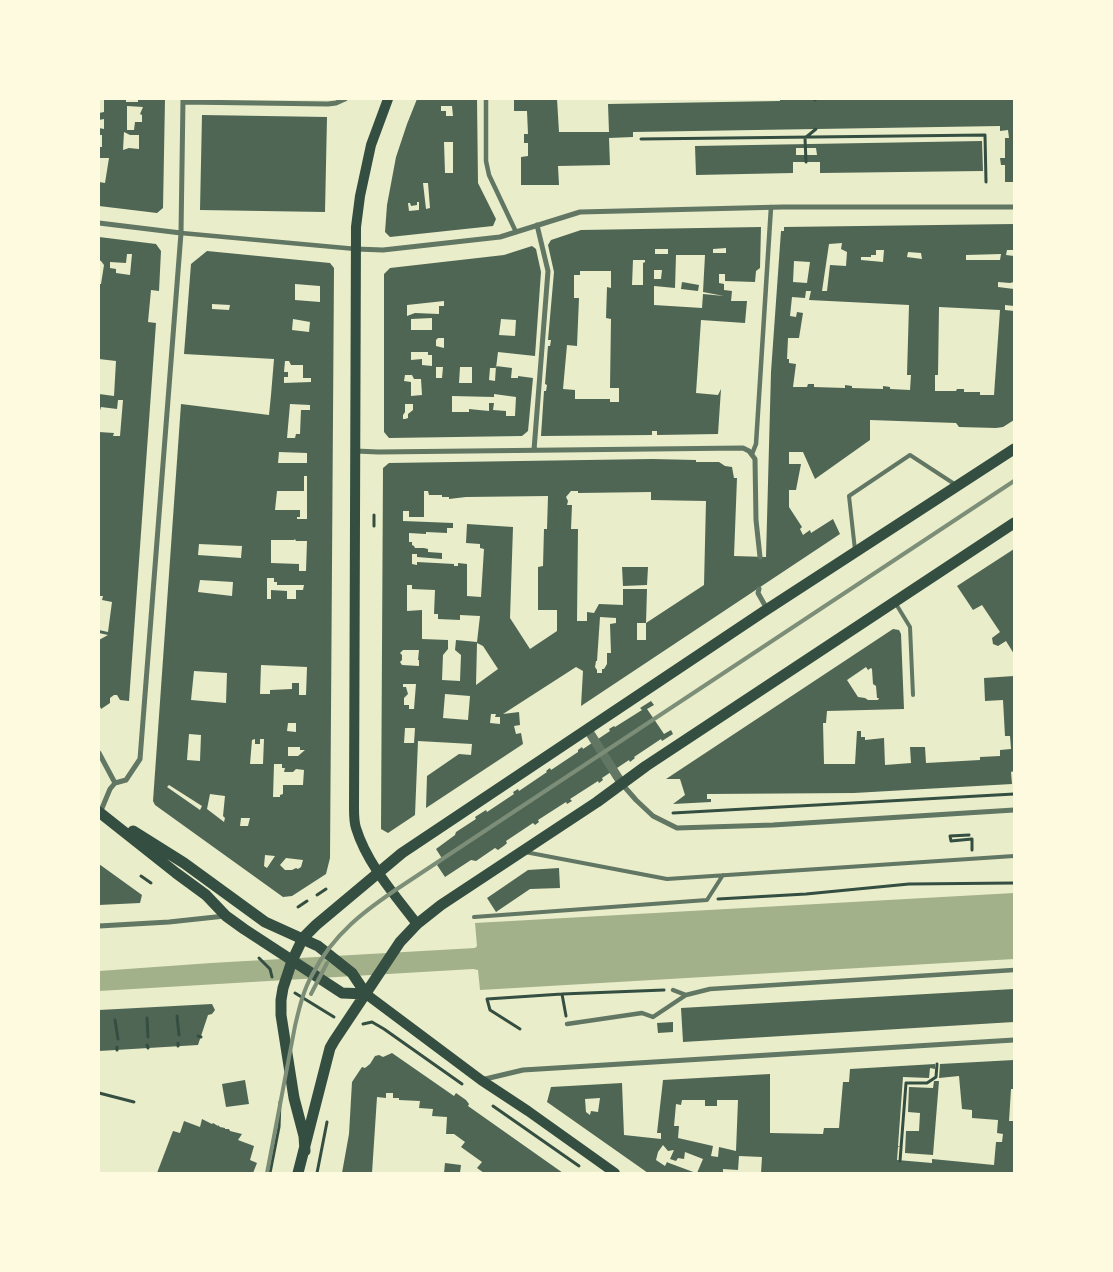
<!DOCTYPE html>
<style>
body{margin:0}
#map{position:relative;width:1113px;height:1272px;overflow:hidden;background:#e9edc9;font-family:"Source Serif 4",serif}
canvas{display:block}
.frame{position:absolute;inset:0;border:100px solid #fefae0;pointer-events:none}
</style>
<div id="map">
<canvas width="1113" height="1272"></canvas>
<div class="frame"></div>
</div>
<script>
const c = document.querySelector('canvas').getContext('2d');
c.lineJoin = 'round';
function fill(path, color) {
  c.fillStyle = color;
  c.fill(path, 'evenodd');
}
function strokePath(path, color, width, dash) {
  c.strokeStyle = color;
  c.lineWidth = width;
  c.lineCap = dash ? 'butt' : 'round';
  c.setLineDash(dash || []);
  c.stroke(path);
}
fill(new Path2D(`
 M1014 893V959L480 990 478 970 473 969 99 991V971L211 963 475 948 477 946 475 923Z`), '#a3b18a');
fill(new Path2D(`
 M104 99H126V102H138V99H165L163 208 157 213 99 206V182L105 183 109 158H99V147H102V135H99V128L104 129V119L99 120V113L104 112ZM127 106 143 107 140 114 142 115V122H135L134 130H127ZM124 132 130 135H139V149L129 148 123 150Z
 M417 99H477L478 183 496 219 493 226 390 237 385 232 387 205 396 157 407 124ZM441 106H452L453 116H446V111H441ZM444 142H453V173H445ZM423 183H428L430 208 426 209ZM417 202H419V210L409 211 408 203H410L411 206 417 205Z
 M514 99H557L559 132H609L608 104 780 101V99H811V100L1014 99V182H1005V165H1001L1000 158H1005V138H1009L1008 130 1000 131V126L633 132V137L609 138 610 165 558 166 559 185H521V157L528 156V143H524V134H528L527 111H514Z
 M202 115 327 117 325 212 200 210Z
 M982 141 983 171 820 173V162H793V173L696 175 695 146ZM796 148H816L817 155H796Z
 M1014 224V250H1007L1006 255 1014 256V282L1010 283 998 282V287L1014 289V306L1005 305V310L1014 311V420L1003 427 996 428 959 427 956 423 870 420V440L815 479 803 452H789V464H801L796 490H789V507L802 527 800 529 803 535 810 530 811 533 833 519 840 534 581 706 583 671 576 667 503 714 519 712 520 725 514 726 516 734 521 733 523 744 426 808 427 776 459 754 471 755 472 744 418 741 415 815 388 833 381 829 383 468 389 463 652 459 696 460V462H719L725 466 732 467 734 478H737L734 556 766 557 771 372 781 231H784V227ZM842 243 841 249 847 252 846 266 830 265 827 291H822L829 244ZM876 250H884L883 262 861 260V257H871V255H876ZM908 252 921 253 922 259 907 257ZM1001 254 1000 260H966V255ZM794 261 810 262 807 283 793 282ZM806 291H811L809 300 909 305 907 375H911L910 390 890 389V387L883 386V389L852 388V386L845 385V388L814 387V384H808L807 387H793L796 364 789 363V359H787L788 338H799L803 313 797 312 796 317 790 316 792 297 805 298ZM939 307 1000 310 994 395H980V392H964V389H957L956 391H935V375H938ZM424 491H428L429 495H442V497H449V499L466 497 548 496 547 529H544L543 566 538 567V610H557V631L530 649 510 618 513 527 467 524 466 543 480 544V548L484 549 481 597 467 596V564L458 563V566H454V564L417 562V565L412 564V554H417V557L442 559V553L428 552V549L424 548H415L414 546 412 545V542H409V533L426 534V532L447 533V528H453V523L403 521V511H409V517H424ZM571 491H578V493L651 492V500L706 501 704 585 646 623V640H637V623H646L647 589H623V605L599 604 594 613 587 612V621H577L578 529H571L572 505H567L568 501 566 497ZM407 585H412V589L435 590 434 614H438V619L460 620V615L480 616 477 642 456 640 455 650 461 655 460 681 442 680 443 655 448 649V640L422 639V610L407 611ZM600 617 616 618V623L610 624 611 653H607V664L604 669H602V673H597V670L595 667 596 661H597ZM477 643 483 646 498 669 476 685ZM403 650H419L418 660H419V666L402 665 400 662 402 660V655L400 653ZM403 684H416L414 709H409V705H404V698L408 694 406 687H403ZM445 694 470 696 468 720 443 718ZM491 714H496L495 717H500V724L490 723ZM405 728H415L414 743H404Z
 M761 227 760 268 756 271 755 282 725 281V274H719V283L724 284V290L732 291 731 301H747L745 323 701 320 696 393 718 395 721 389 718 434 657 435V431H652V435L541 436 544 391H546L547 385 545 384 548 346H550L551 340H548L554 272 548 245 551 240 581 230ZM726 248V253H713V249ZM655 249H668V254H655ZM676 255H705L703 292 724 296 703 294 702 308 654 305V286L675 288ZM633 260H645V262L643 263V285H632ZM654 270H662L661 279H654ZM580 271H611V288L607 287 606 318 611 319 610 388H619V402H610V399H575V390L563 389 567 345 577 346 579 298H574V275H580Z
 M99 237 156 244 161 251 159 291 151 290 148 322 156 323 129 701 120 700 117 695H114L110 698V703L101 709 99 704V640L108 635 99 633V630L108 632 112 602 102 600 103 596H99V432L114 433 113 436H120L123 400H118L117 409 101 407 99 414V394L114 396 116 361 99 359V284H101L104 265 101 261 99 260ZM127 254H132L130 275 116 273V269L110 268V262L126 263Z
 M532 246 536 249 541 272 535 356 498 352 496 368H490L489 380 495 381 496 366 512 368 511 378H518V376L533 378 528 431 522 436 389 438 384 432V274L390 268 504 255ZM444 301V306H439V314L415 313 407 316V305ZM432 318V330H411V319ZM501 319 516 320 515 336 499 335ZM438 338H444V348L436 346V340ZM411 352H428V355H432V366L422 365V359L411 360ZM436 367H443L442 378H436ZM460 367H472V383H459ZM405 375H412L414 379H421L422 395 411 396V382L404 381ZM494 394 516 397 515 416H506V411L493 410 494 403H489V411L469 409V412H452V396L494 397ZM405 404H413V410L408 414V418L405 419H403V415L405 412Z
 M207 251 330 263 334 268 330 858 326 874 292 896 283 897 155 805 153 801 181 404 269 415 271 395 274 359 184 354 191 264ZM295 284 320 286V302L295 300ZM212 304 230 305 229 310 212 309ZM293 319 310 322 309 332 292 330ZM285 361H289L291 365H303V378H311V382L284 383V377H288V372H284ZM290 404 310 405V410H301L300 434H296L295 438H287ZM279 452 307 453V463H278ZM304 476H307V519H297V517H300V510H275L277 491H304ZM295 539 296 541H307L306 571H299V564L271 563V540H294ZM199 544 242 546 241 558 198 555ZM267 578H274V582H277V585H304L303 590H296V599H287V591L271 590V599H267ZM200 580 233 582 232 596 198 592ZM261 665 307 667 306 695H299V683H292V689L270 690V694H260ZM194 671 227 673 226 703 191 700ZM288 723H296V732L287 731ZM189 734 201 735 200 761 187 760ZM255 739V744H260V739H264L263 764H250L252 740ZM288 747H300V750H305L298 756H288ZM274 764H282V768H285L284 772H293L296 769 304 770 303 785H283V794L280 795V797H273ZM169 785 202 806 200 810 167 787ZM210 794 225 796 223 816 225 818 224 822 207 809ZM241 818H250L248 826H240ZM265 855 275 856 267 868 264 866ZM286 858 303 860 301 867 298 869 296 868 292 870H285L280 865Z
 M682 282 699 285 698 291 681 289Z
 M1014 549V654L1006 641 998 646 993 644 992 638 1000 632 982 605 973 610 957 586Z
 M622 567H648L647 585 623 586Z
 M893 629 899 630 901 634 904 709 827 711 826 723H823L824 764H855L857 731H861V737H865V740L884 738 885 765 911 763 910 747H925L926 763 980 760V757L1000 756V750L1011 749 1010 736H1005L1003 700 985 701 984 678 1014 676V771L1011 772 1012 784 854 793 707 794V799H711V802L673 804 685 795 680 779H666ZM866 667 868 670 871 668 872 669 873 684 876 686 877 698H879L878 700H868L865 698 858 697 847 680Z
 M651 701 654 705 647 709 658 725 664 734 671 730 673 734 662 741 661 739 634 757 635 758 630 762 629 760 602 778 603 780 599 783 598 781 570 799 572 801 567 804 566 802 538 820 539 822 535 825 533 823 506 841 507 843 505 845 498 850 495 848 476 861 471 860 445 877 437 865 443 860 436 849 455 835 456 832 476 819 475 817 486 810 487 812 514 794 513 792 518 789 519 791 547 772 546 771 550 768 551 770 578 752V750L582 747 583 749 610 731 609 729 614 726 615 727 642 710 640 708Z
 M99 864 142 895 140 903 99 905Z
 M559 868 560 888 530 889 496 912 487 898 528 870Z
 M1014 989V1022L683 1042 681 1008Z
 M212 1004 215 1010 212 1014 208 1015 198 1045 99 1051V1010Z
 M673 1022V1032L658 1033 657 1023Z
 M392 1053 454 1096 456 1093 466 1100 469 1104 468 1106 563 1173H484L477 1168 482 1162 461 1147 465 1142 454 1134H446L447 1117 432 1116 433 1109 419 1108 420 1101 399 1100V1098H393V1093H386V1098L377 1097 372 1173H342L349 1134 352 1082 362 1067 365 1068 370 1064 375 1056 379 1055 383 1057Z
 M1014 1060V1089H1011L1009 1121H1014V1173H761L762 1157 739 1156 738 1170 723 1169V1173H697L703 1159 685 1152 684 1159 678 1158 676 1161 670 1159 674 1150 668 1151 663 1145 658 1152 656 1160 665 1166 667 1162 669 1163 696 1173H648L547 1102 551 1087 622 1083 624 1135 661 1139V1133H657L663 1080 770 1074V1133L823 1134 824 1128H839L843 1082H849L850 1069 935 1064V1069L930 1068 929 1078 903 1077 898 1146 900 1147H898L897 1160 932 1163V1159L994 1165 996 1142H1002L1003 1134 997 1133 998 1120 972 1118V1110L962 1109 959 1076 939 1078 940 1064ZM600 1098 598 1112 591 1111 590 1115 586 1112 585 1099ZM682 1100H705V1106H717V1100H738L736 1151 719 1147 718 1157 711 1156 713 1146 678 1138 679 1126H674L676 1104 681 1105Z
 M245 1080 249 1104 226 1107 222 1084Z
 M934 1081H939L933 1155 905 1153 906 1131H919L920 1113 908 1112 909 1087 933 1088Z
 M202 1119 212 1124 213 1123 218 1126V1125L220 1127 225 1128V1129H229L230 1131 242 1134 238 1140 254 1146 250 1160 257 1163 253 1173H157L173 1131 180 1133 184 1121 200 1127Z
 M445 1163 461 1165 460 1173H444Z`), '#4f6655');
strokePath(new Path2D(`
 M815 100V99
 M641 139 985 135 986 182
 M806 162 805 138 816 129
 M374 526V515
 M673 813 1014 794
 M969 835 950 836 951 841 972 839V850
 M141 876 151 883
 M317 895 326 889
 M718 899 806 894 909 884 1014 883
 M298 907 307 901
 M259 958 270 969 272 977
 M295 993 334 1017
 M177 1016 179 1035
 M566 1016 562 994 664 990
 M147 1018 148 1037
 M115 1020 118 1039
 M363 1024 372 1022 384 1029 462 1084
 M520 1029 490 1010 487 999 562 994
 M198 1036 201 1037
 M178 1043V1046
 M147 1045 148 1048
 M117 1047V1050
 M99 1093 134 1102
 M493 1106 579 1166
 M900 1161 906 1083H927L936 1077 937 1064
 M270 1173 279 1127 280 1102
 M317 1173 327 1122`), '#344e41', 3);
strokePath(new Path2D(`
 M855 550 849 496 910 455 956 485
 M896 604 910 627 913 695
 M525 852 667 879 1014 856
 M474 917 707 900 723 875`), '#617663', 4);
strokePath(new Path2D(`
 M486 99V161L489 175 516 232
 M181 233 356 249
 M752 454 756 444 771 207
 M673 990 686 995
 M567 1024 642 1013 653 1017 686 995 710 989 1014 970`), '#617663', 4.5);
strokePath(new Path2D(`
 M183 102 328 104 336 103 345 99
 M99 223 181 233
 M356 249 383 250 500 237 580 212 783 207H1014
 M534 450 548 271 537 225
 M356 451 378 452 743 448 749 451 755 459 756 520 760 557
 M759 589 758 593 767 609
 M99 753 115 783
 M115 783 126 780 140 759 181 233 183 99
 M622 784 636 800 653 816 677 828 773 825 1014 810
 M100 813 110 789 115 783
 M99 926 169 922 225 916
 M481 1080 523 1070 1014 1040`), '#617663', 5);
strokePath(new Path2D(`
 M588 730 622 784`), '#617663', 9);
strokePath(new Path2D(`
 M388 99 371 145 360 196 356 227 354 808C354 814 354 822 356 828 367 864 395 895 417 924
 M366 994 481 1080 528 1111 615 1173`), '#344e41', 10);
strokePath(new Path2D(`
 M99 812 176 873 206 895 226 916 244 929 342 993 366 994
 M133 831 184 863 265 922 318 946 352 973 366 994
 M305 1151 304 1136 294 1098 281 1015V1000L283 988 292 961 303 938 316 925 402 853 763 612 1014 449
 M298 1173 330 1048 334 1041 400 942 417 924 441 905 597 802 646 766 1014 523`), '#344e41', 11);
strokePath(new Path2D(`
 M311 994 327 963
 M267 1173 295 1026C299 1009 303 991 312 975 333 934 365 910 403 885L1014 481`), '#7c8e77', 4);
</script>
